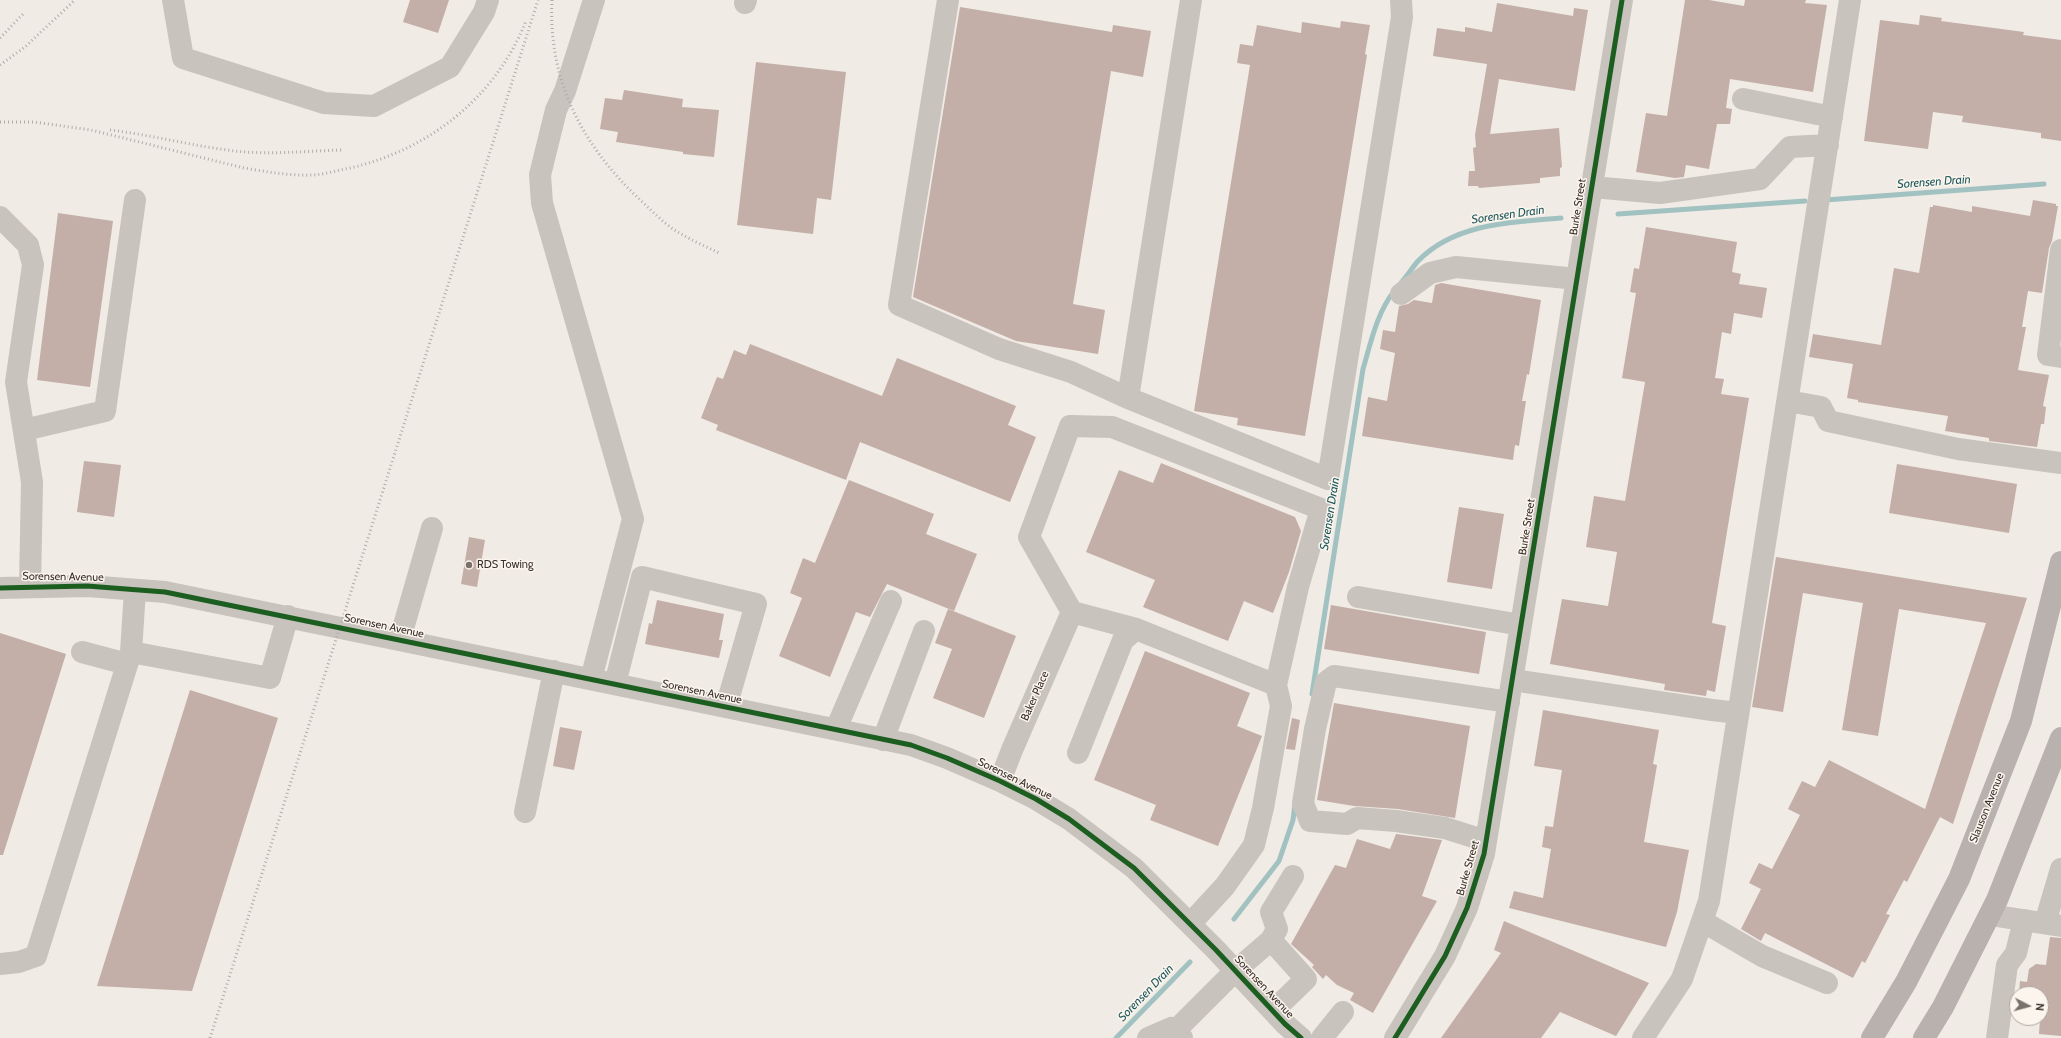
<!DOCTYPE html>
<style>
body{margin:0}
#map{position:relative;width:2061px;height:1038px;overflow:hidden;background:#f0ebe5;font-family:Cabin,sans-serif}
canvas{display:block}
.north{position:absolute;left:2009px;top:986px;width:40px;height:40px;box-sizing:border-box;background:#fbf5ee;border:1px solid #aea6a0;border-radius:50%;rotate:96deg;font-size:11px;font-weight:700;line-height:16px;text-align:center;color:#3b302b}
.north::after{content:'';display:block;margin:auto;width:14px;height:18px;background:#7a716c;clip-path:polygon(50% 0,100% 100%,50% 72%,0 100%)}
</style>
<div id="map">
<canvas width="2061" height="1038"></canvas>
<div class="north">N</div>
</div>
<script>
const c = document.querySelector('canvas').getContext('2d');
c.lineJoin = 'round';
function strokePath(path, color, width, dash) {
  c.strokeStyle = color;
  c.lineWidth = width;
  c.lineCap = dash ? 'butt' : 'round';
  c.setLineDash(dash || []);
  c.stroke(path);
}
function fill(path, color) {
  c.fillStyle = color;
  c.fill(path, 'evenodd');
}
function drawText(font, color, halo, rows, align = 'center') {
  c.font = font + ' Cabin,sans-serif';
  c.lineWidth = 3;
  c.setLineDash([]);
  c.textBaseline = 'middle';
  c.strokeStyle = halo;
  c.fillStyle = color;
  for (const [text, x, y, turn = 0] of rows) {
    c.save();
    c.translate(x, y);
    c.rotate((+turn || 0) * Math.PI / 180);
    c.textAlign = isNaN(turn) ? turn : align;
    if (halo) c.strokeText(text, 0, 0);
    c.fillText(text, 0, 0);
    c.restore();
  }
}
strokePath(new Path2D(`
 M1825 200 2044 184
 M1618 214 1805 201
 M1401 283C1407 276 1412 268 1418 261 1455 223 1512 222 1561 218
 M1312 694 1363 369C1371 342 1377 312 1395 290
 M1234 919 1279 861 1293 820 1295 804
 M1116 1038 1190 962`), '#a1c2c1', 5);
fill(new Path2D(`
 M410 0H449L438 33 403 22Z
 M1685 0H1709L1744 6 1745 0H1806L1805 3 1827 5 1813 92 1730 79 1726 108 1732 109 1730 124H1717L1709 169 1686 165 1684 177 1675 178 1636 172 1646 113 1667 116Z
 M1497 3 1573 16 1574 8 1588 10 1575 91 1499 79 1490 134 1559 128 1562 167 1560 168V176L1540 178V183L1479 188 1478 186H1468L1469 171H1475L1473 148 1476 147 1475 135 1487 64 1433 56 1437 28 1465 32V27L1492 32Z
 M960 7 1112 32 1113 25 1151 31 1143 77 1111 71 1073 304 1105 310 1098 354 1016 341 913 297Z
 M1920 15 1942 18 1941 21 2024 32 2023 35 2061 40V141L2041 138V133L1962 122 1963 116 1933 112 1928 149 1864 141 1880 20 1919 25Z
 M1341 21 1370 25 1365 54 1367 55 1305 436 1237 425 1238 418 1194 411 1250 65 1237 63 1240 44 1253 46 1257 25 1301 33 1302 22 1340 28Z
 M756 62 846 72 831 200 817 198 813 234 737 225Z
 M624 90 683 99 682 107 719 110 714 157 683 154V152L616 142 618 132 600 129 605 98 622 100Z
 M2033 200 2056 204V206H2058L2052 241 2049 248 2042 293 2028 291 2022 327H2026L2018 370 2049 375 2043 406 2046 407 2044 424H2041L2037 447 1989 441V438L1945 431 1948 416 1858 402V400L1847 398 1853 364 1809 357 1813 334 1881 345 1894 268 1919 273 1930 207H1933V205L1972 212V206L2030 216Z
 M58 213 113 221 90 387 37 380Z
 M1646 227 1737 242 1732 272 1741 274 1739 284 1767 288 1762 318 1734 313 1731 334 1722 332 1715 378 1724 379 1721 394 1749 398 1712 623 1726 626 1715 692 1707 690 1706 696 1664 690 1665 684 1550 664 1562 599 1608 606 1617 552 1586 547 1594 496 1625 501 1645 382 1622 378 1636 293 1630 292 1634 268 1639 269Z
 M1441 283 1541 300 1529 375 1527 374 1522 401H1526L1519 446 1515 445 1513 460 1362 436 1368 397 1387 401 1395 353 1380 349 1383 330 1395 332 1399 306 1408 304 1414 300 1432 303 1435 285Z
 M750 344 882 396 897 358 1016 406 1008 425 1036 437 1010 502 860 442 846 480 716 430 718 425 701 418 717 377 723 379 734 350 746 355Z
 M84 461 121 465 114 517 77 512Z
 M1161 463 1295 517 1301 531 1289 572 1273 613 1244 601 1228 641 1143 607 1155 580 1086 552 1119 470 1153 483Z
 M1897 464 2017 484 2009 533 1889 513Z
 M849 480 934 514 926 534 977 554 954 611 887 584 870 617 856 612 830 677 779 656 802 598 790 593 803 558 815 563Z
 M1459 507 1504 514 1492 589 1447 582Z
 M469 537 485 540 477 587 461 584Z
 M1776 557 2027 598 1953 824 1940 817 1907 882 1904 880 1886 914 1890 915 1865 963 1862 961 1853 978 1765 933 1761 941 1741 929 1761 889 1749 883 1759 863 1772 869 1800 815 1788 809 1802 781 1815 787 1829 760 1925 809 1986 623 1899 609 1878 736 1842 730 1863 603 1803 593 1783 712 1752 707Z
 M657 600 724 614 719 640H723L719 658 645 644 649 623 652 624Z
 M1331 605 1486 632 1479 674 1324 649Z
 M948 609 1016 636 984 718 933 698 952 649 935 643Z
 M0 633 66 654 3 855H0Z
 M1145 651 1250 693 1237 726 1262 736 1218 846 1150 820 1156 805 1094 780Z
 M190 690 278 718 192 991 97 986Z
 M1334 703 1470 726 1455 818 1398 809 1354 806 1317 800Z
 M1543 710 1659 730 1653 764 1657 765 1644 842 1689 850 1677 912 1666 947 1509 908 1514 891 1543 898 1551 849 1542 847 1545 826 1553 827 1562 770 1534 766Z
 M1292 718 1300 720 1295 750 1286 749Z
 M560 727 582 731 574 770 553 766Z
 M1396 834 1442 840 1422 896 1437 901 1373 1013 1350 1000 1354 993 1337 985 1326 975 1323 979 1312 967 1314 965 1291 944 1335 865 1346 868 1357 839 1390 849Z
 M1504 921 1649 983 1616 1036 1560 1012 1541 1038H1441L1501 953 1494 950Z
 M2050 937 2061 938V1036L2039 1034 2040 1019 2028 1018H2041V994H2019L2020 981 2027 982 2029 969 2036 964 2046 965Z`), '#c3afa7');
strokePath(new Path2D(`
 M173 0 183 58 324 103 374 106 450 67 484 12 488 0
 M948 0 899 305 999 349 1071 372 1128 398 1328 479 1402 17 1401 0
 M745 3 746 0
 M1743 99 1832 117
 M1592 187 1660 193 1760 179 1790 147 1828 145
 M0 217 28 245 33 265 16 382 32 482 30 586
 M2061 250 2048 355 2061 357
 M1401 294 1430 273 1456 267 1577 279
 M1128 398 1191 0
 M1788 401 1821 407 1828 421 1958 449 2061 463
 M24 430 105 411 135 200
 M0 588 87 586 165 592 911 745 947 758 1000 781 1036 799 1069 819 1134 868 1216 950 1285 1024 1301 1038
 M1358 597 1521 625
 M400 639 432 528
 M82 652 127 664
 M131 652 270 678 288 616
 M591 679 633 519 542 203 540 175 556 110 565 91 594 0
 M1513 680 1712 710 1738 713
 M615 684 642 577 756 604 726 707
 M836 729 891 601
 M883 740 924 631
 M1078 753 1123 640 1136 629
 M1000 781 1012 750 1072 612
 M525 812 554 671
 M1486 841 1445 828 1396 821 1357 818 1347 824 1310 821 1303 803 1315 729 1326 682 1334 676 1509 702
 M1990 915 2061 926
 M1702 921 1762 956 1827 983
 M2045 923 2061 869
 M1190 924 1225 886 1254 845 1263 808 1281 706 1276 685 1136 629 1072 612 1029 537 1070 426 1112 427 1321 509 1298 587 1276 685
 M1271 940 1306 979 1273 1011
 M0 964 19 962 36 956 131 652 135 590
 M1175 1031 1235 971 1271 940 1277 929 1271 912 1293 876
 M1148 1038 1171 1028 1182 1038
 M1322 1038 1343 1012
 M1395 1038 1445 956 1467 908 1484 854 1622 0
 M1643 1038 1682 979 1709 901 1850 0
 M1997 1038 2007 965 2016 953 2024 920`), '#c9c3be', 22);
strokePath(new Path2D(`
 M1872 1038 1906 982 1959 879 2021 721 2061 562
 M1924 1038 1943 1007 1997 900 2061 738`), '#b8b1ad', 22);
strokePath(new Path2D(`
 M552 0C548 78 580 141 634 194 647 206 659 219 673 229 688 239 705 246 721 254
 M0 38 25 12
 M0 65 25 47 75 0
 M0 122H34L91 130 244 168C268 172 290 176 314 175 326 174 338 170 350 168 429 150 496 97 526 21
 M110 130C152 135 193 146 235 151 270 155 306 151 342 150
 M210 1038 538 0`), '#b1aca8', 3, [1, 3]);
strokePath(new Path2D(`
 M0 588 87 586 165 592 911 745 947 758 1000 781 1036 799 1069 819 1134 868 1216 950 1285 1024 1301 1038
 M1395 1038 1445 956 1467 908 1484 854 1622 0`), '#1b5e20', 5);
for (const [x, y, r, color] of [
 [469,565,4,"#7a716c"]
]) {
  const dot = new Path2D();
  dot.arc(x, y, r, 0, 2 * Math.PI);
  c.fillStyle = color;
  c.fill(dot);
  strokePath(dot, '#fbf5ee', 1.5);
}
drawText('11px', '#3b302b', '#fbf5ee', [
 ["Burke Street",1578,207,-81],
 ["Burke Street",1527,527,-81],
 ["Sorensen Avenue",63,577,1],
 ["Sorensen Avenue",384,626,12],
 ["Sorensen Avenue",702,692,12],
 ["Baker Place",1035,696,-66],
 ["Sorensen Avenue",1015,779,26],
 ["Slauson Avenue",1987,808,-68],
 ["Burke Street",1468,868,-74],
 ["Sorensen Avenue",1264,987,47]
]);
drawText('11px', '#3b302b', '#fbf5ee', [
 ["RDS Towing",477,565]
], 'left');
drawText('italic 12px', '#1f5a5e', '#fbf5ee', [
 ["Sorensen Drain",1934,182,-4],
 ["Sorensen Drain",1508,215,-8],
 ["Sorensen Drain",1330,514,-81],
 ["Sorensen Drain",1146,993,-46]
]);
</script>
